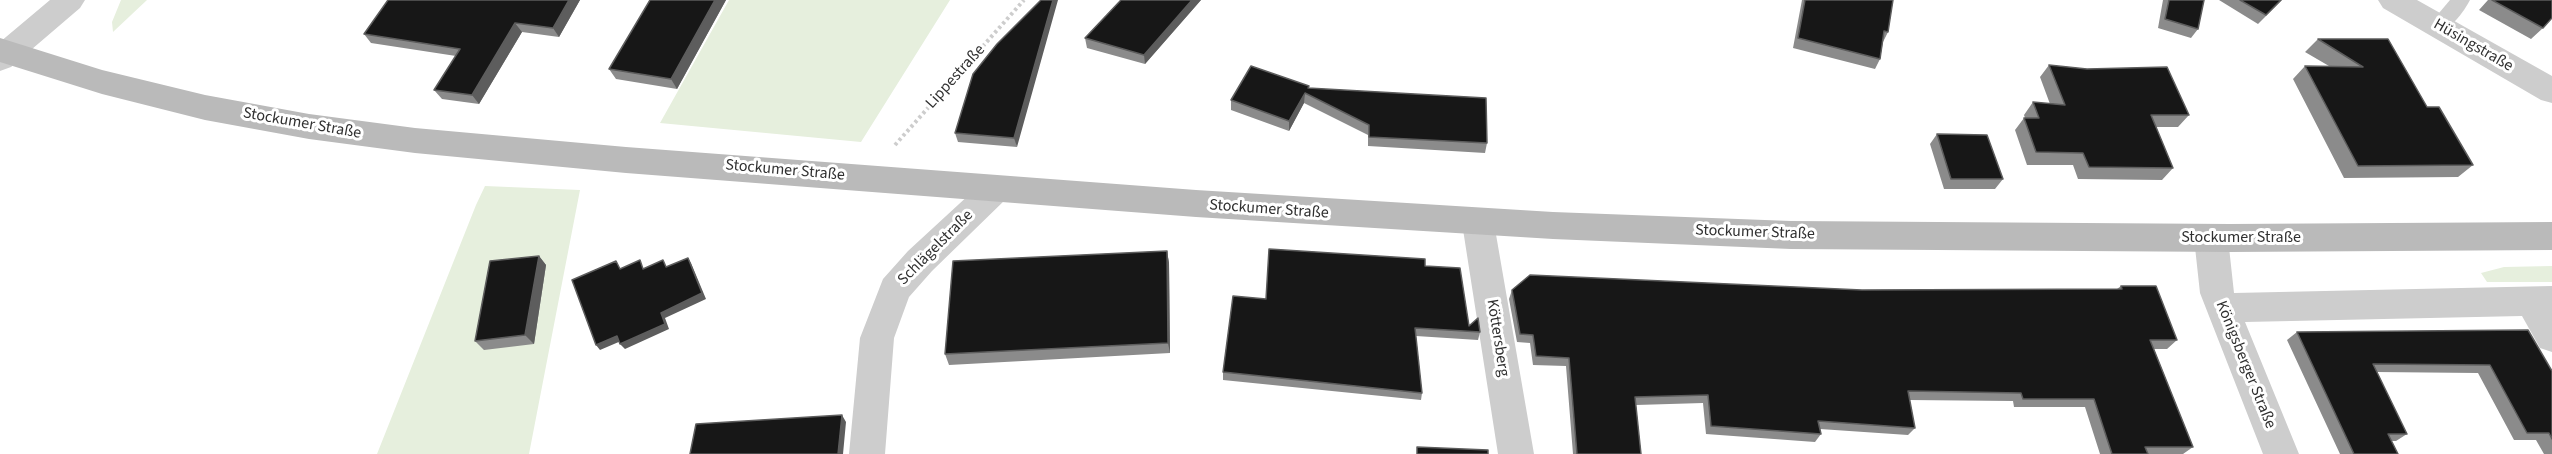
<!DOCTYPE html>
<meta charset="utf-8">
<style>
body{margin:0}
canvas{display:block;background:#fff}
</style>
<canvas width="2552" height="454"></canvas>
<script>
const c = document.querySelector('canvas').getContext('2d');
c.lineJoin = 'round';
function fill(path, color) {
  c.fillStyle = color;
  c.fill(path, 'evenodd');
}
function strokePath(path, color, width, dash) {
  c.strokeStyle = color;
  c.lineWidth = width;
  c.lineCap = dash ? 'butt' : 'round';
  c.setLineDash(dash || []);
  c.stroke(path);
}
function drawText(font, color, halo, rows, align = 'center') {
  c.font = font + ' "Source Sans 3",sans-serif';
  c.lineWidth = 6;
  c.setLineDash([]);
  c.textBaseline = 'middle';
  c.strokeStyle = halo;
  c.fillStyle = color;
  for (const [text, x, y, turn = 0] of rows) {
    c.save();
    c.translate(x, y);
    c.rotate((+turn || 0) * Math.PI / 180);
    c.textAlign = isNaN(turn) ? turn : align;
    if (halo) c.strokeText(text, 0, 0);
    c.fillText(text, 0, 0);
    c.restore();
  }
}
fill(new Path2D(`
 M121 0H147L113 32 112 22Z
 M729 0H950L861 142 660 123Z
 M485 186 580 190 529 454H377L476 205Z
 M2552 266V282H2487L2481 273 2504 267Z`), '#e6efdd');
strokePath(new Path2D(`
 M895 145 1024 0`), '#cdcdcd', 4, [3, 3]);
fill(new Path2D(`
 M2450 0H2470C2463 13 2447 36 2431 31L2428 26Z`), '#cdcdcd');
fill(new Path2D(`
 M50 0H85L80 8 11 67 0 71V42Z
 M2378 0H2417L2552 76V103L2541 100 2383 8Z
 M995 177 1006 181 1011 190 1006 199 932 271 909 297 894 338 885 454H849L860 338 883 279 908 251 984 181Z
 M1478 209 1490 213 1494 223 1534 454H1498L1462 223 1466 213Z
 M2211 224 2223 228 2228 238 2234 293 2552 286V352L2540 348 2522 316 2245 322 2299 454H2263L2200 293 2194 238 2199 228Z`), '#cdcdcd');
fill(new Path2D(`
 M0 38 102 70 205 95 309 114 415 128 626 147 1196 190 1553 212 1791 221 2230 224 2552 222V250L2230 252 1791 249 1553 239 1196 217 626 173 415 153 309 139 205 120 102 94 0 62Z`), '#bababa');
fill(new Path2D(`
 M388 0H580L559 37 522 32 479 104 442 99 434 90 456 56 371 43 364 34Z
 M650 0H726L677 89 616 79 609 69Z
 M1121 0H1201L1145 64 1087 48 1085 38Z
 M1802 0H1893L1888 32 1883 42 1880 59 1875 69 1793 48Z
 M2163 0H2204L2198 29 2191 38 2158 28Z
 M2219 0H2282L2258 24Z
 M2488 0H2552L2543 28 2531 39 2479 10Z
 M2318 39H2388L2427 107 2473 165 2458 177 2344 178 2293 79 2305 66H2329L2305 52Z
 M997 44 1017 147 958 142 955 133Z
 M2049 65 2189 115 2178 127H2156L2173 168 2162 180 2078 179 2073 165H2027L2015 130 2024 118H2025L2024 115 2033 102 2050 104 2040 77Z
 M1309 86V88L1487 143 1485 153 1368 146V135L1304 103 1289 131 1231 110V100Z
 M1937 134 2003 179 1995 189H1944L1930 144Z
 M1167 251 1169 263 1170 353 949 365 945 354Z
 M539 256 546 265 534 344 484 350 475 341Z
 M1425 266 1469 326 1480 332 1478 340 1416 336 1422 393 1421 400 1223 380V372L1266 299Z
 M2121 286 2177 340 2167 349H2154L2193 447 2183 454H2100L2085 407H2014L2013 401 1909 400 1915 428 1908 435 1820 429 1821 434 1815 442 1706 434 1703 403 1636 405 1641 454H1573L1566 366 1533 365 1530 343 1517 342 1509 299 1512 290H1862L2117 289Z
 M2297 332 2552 371V454H2544L2536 440H2514L2478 373 2376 372 2407 434 2396 441H2391L2398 454H2340L2287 340Z`), '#8b8b8b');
fill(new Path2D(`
 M569 0H580L559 37 553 28Z
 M715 0H726L677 89 671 79Z
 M1053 0H1058L1017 147 1014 138Z
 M1192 0H1201L1145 64 1144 55Z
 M515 23 522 32 479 104 472 95Z
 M1305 93 1304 103 1289 131V121Z
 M1167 251 1169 263 1170 353 1168 343Z
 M539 256 546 265 534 344 525 335Z
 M688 258 691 263 706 299 665 318 669 329 625 349 620 344Z
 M617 336 621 341 600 350 596 345Z
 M842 415 846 422 843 454H838Z`), '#5d5d5d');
const building = new Path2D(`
 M388 0H569L553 28 515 23 472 95 434 90 460 49 364 34Z
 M650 0H715L671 79 609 69Z
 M1041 0H1053L1014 138 955 133 973 74 997 44Z
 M1121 0H1192L1144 55 1085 38Z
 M1805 0H1893L1888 32 1884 31 1880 59 1798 38Z
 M2169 0H2204L2198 29 2165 19Z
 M2240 0H2281L2266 15Z
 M2492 0H2552V18L2543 28Z
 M2318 39H2388L2427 107H2439L2473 165 2358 166 2305 66 2363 67Z
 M2049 65 2087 69 2167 67 2189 115H2151L2173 168 2089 167 2083 153 2036 152 2024 118H2039L2033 102 2065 105Z
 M1251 66 1309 86 1308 88 1486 98 1487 143 1369 137V125L1305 93 1289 121 1231 100Z
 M1937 134 1987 135 2003 179H1951Z
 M1269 249 1425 259V266L1460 268 1469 326 1478 318 1480 332 1415 328 1422 393 1223 372 1233 296 1266 299Z
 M1167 251 1168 343 945 354 953 261Z
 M539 256 525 335 475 341 490 261Z
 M688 258 702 293 661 313 665 324 620 344 617 336 596 345 572 280 616 261 620 269 640 260 643 269 663 260 666 267Z
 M1530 275 1862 290 2122 289 2121 286H2156L2177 340H2150L2193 447H2145L2148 454H2112L2094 399H2023L2021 393 1908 391 1915 428 1818 421 1821 434 1711 426 1708 395 1635 397 1641 454H1577L1569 358 1536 356 1533 335 1520 334 1512 290Z
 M2528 330 2552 371V439L2549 433H2527L2490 365 2373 364 2407 434H2388L2398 454H2354L2297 332Z
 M842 415 838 454H690L696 424Z
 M1417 447 1488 450V454H1417Z`);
fill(building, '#171717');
strokePath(building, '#5d5d5d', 1.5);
drawText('16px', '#303030', '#fff', [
 ["Hüsingstraße",2473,46,30],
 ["Lippestraße",956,77,-48],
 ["Stockumer Straße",302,124,10],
 ["Stockumer Straße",785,171,5],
 ["Stockumer Straße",1269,210,4],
 ["Stockumer Straße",1755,233,2],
 ["Stockumer Straße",2241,238],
 ["Schlägelstraße",936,248,-45],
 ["Köttersberg",1497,338,81],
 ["Königsberger Straße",2245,365,68]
]);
</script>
